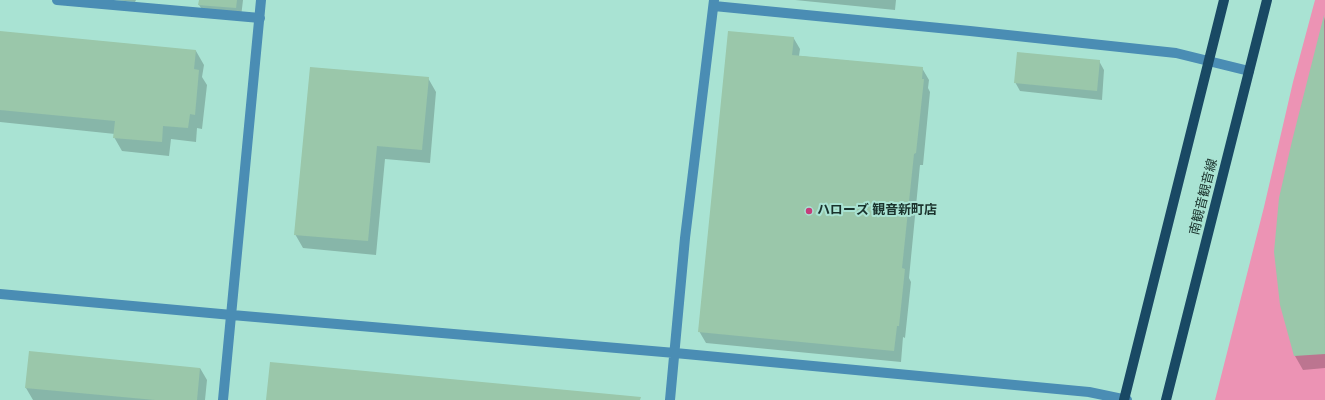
<!DOCTYPE html>
<meta charset="utf-8">
<style>
body{margin:0}
canvas{display:block;background:#a9e3d3}
</style>
<canvas width="1325" height="400"></canvas>
<script>
const c = document.querySelector('canvas').getContext('2d');
c.lineJoin = 'round';
function fill(path, color) {
  c.fillStyle = color;
  c.fill(path, 'evenodd');
}
function strokePath(path, color, width, dash) {
  c.strokeStyle = color;
  c.lineWidth = width;
  c.lineCap = dash ? 'butt' : 'round';
  c.setLineDash(dash || []);
  c.stroke(path);
}
function drawText(font, color, halo, rows, align = 'center') {
  c.font = font + ' "Archivo Narrow","Noto Sans JP",sans-serif';
  c.lineWidth = 4;
  c.setLineDash([]);
  c.textBaseline = 'middle';
  c.strokeStyle = halo;
  c.fillStyle = color;
  for (const [text, x, y, turn = 0] of rows) {
    c.save();
    c.translate(x, y);
    c.rotate((+turn || 0) * Math.PI / 180);
    c.textAlign = isNaN(turn) ? turn : align;
    if (halo) c.strokeText(text, 0, 0);
    c.fillText(text, 0, 0);
    c.restore();
  }
}
fill(new Path2D(`
 M1315 0H1325V400H1215L1264 207 1293 82Z`), '#ec93b4');
fill(new Path2D(`
 M115 0H136L135 2Z
 M200 0H243L241 17 205 14 199 5Z
 M795 0H896L895 10Z
 M1325 17V368L1303 370 1295 356 1293 142Z
 M0 32 196 51 204 65 202 77 207 85 202 129 197 128 196 142 171 139 169 156 122 151 114 137 115 134 0 122Z
 M793 37 800 49 799 56 922 68 929 80 928 88 930 92 923 165H920L909 278 911 282 905 338 903 337 901 362 706 343 699 331Z
 M1099 61 1104 70 1102 100 1020 91 1015 82Z
 M428 78 436 92 430 163 385 159 376 255 303 248 295 234Z
 M200 368 207 380 205 400H33L26 388Z`), '#0003');
fill(new Path2D(`
 M199 0H237L236 8 198 5Z
 M1324 15 1325 354 1294 356 1280 305 1274 252 1279 198 1292 141Z
 M0 31 196 50 194 69 199 70 195 115 190 114 188 128 163 126 162 142 113 138 115 121 0 110Z
 M728 31 794 37 792 55 923 67 922 79H924L916 153 914 154 902 268 905 269 899 326H897L894 351 698 332Z
 M1017 52 1100 60 1097 91 1014 83Z
 M310 67 429 77 422 150 377 146 368 241 294 235Z
 M29 351 200 368 197 400H155L25 388Z
 M270 362 641 397 640 400H266Z`), '#9ac7aa');
strokePath(new Path2D(`
 M57 0 260 18
 M714 6 970 31 1176 53 1249 71
 M0 294 232 315 675 353 1089 392 1127 400
 M223 400 261 0
 M670 400 685 238 714 0`), '#4a8db4', 10);
strokePath(new Path2D(`
 M1124 400 1224 0
 M1166 400 1267 0`), '#194964', 10);
for (const [x, y, r, color] of [
 [809,211,4,"#c53d7b"]
]) {
  const dot = new Path2D();
  dot.arc(x, y, r, 0, 2 * Math.PI);
  c.fillStyle = color;
  c.fill(dot);
  strokePath(dot, '#a9e3d3', 1.5);
}
drawText('13px', '#1a322c', '#a9e3d3', [
 ["南観音観音線",1204,197,-76]
]);
drawText('bold 13px', '#1a322c', '#a9e3d3', [
 ["ハローズ 観音新町店",817,211]
], 'left');
</script>
